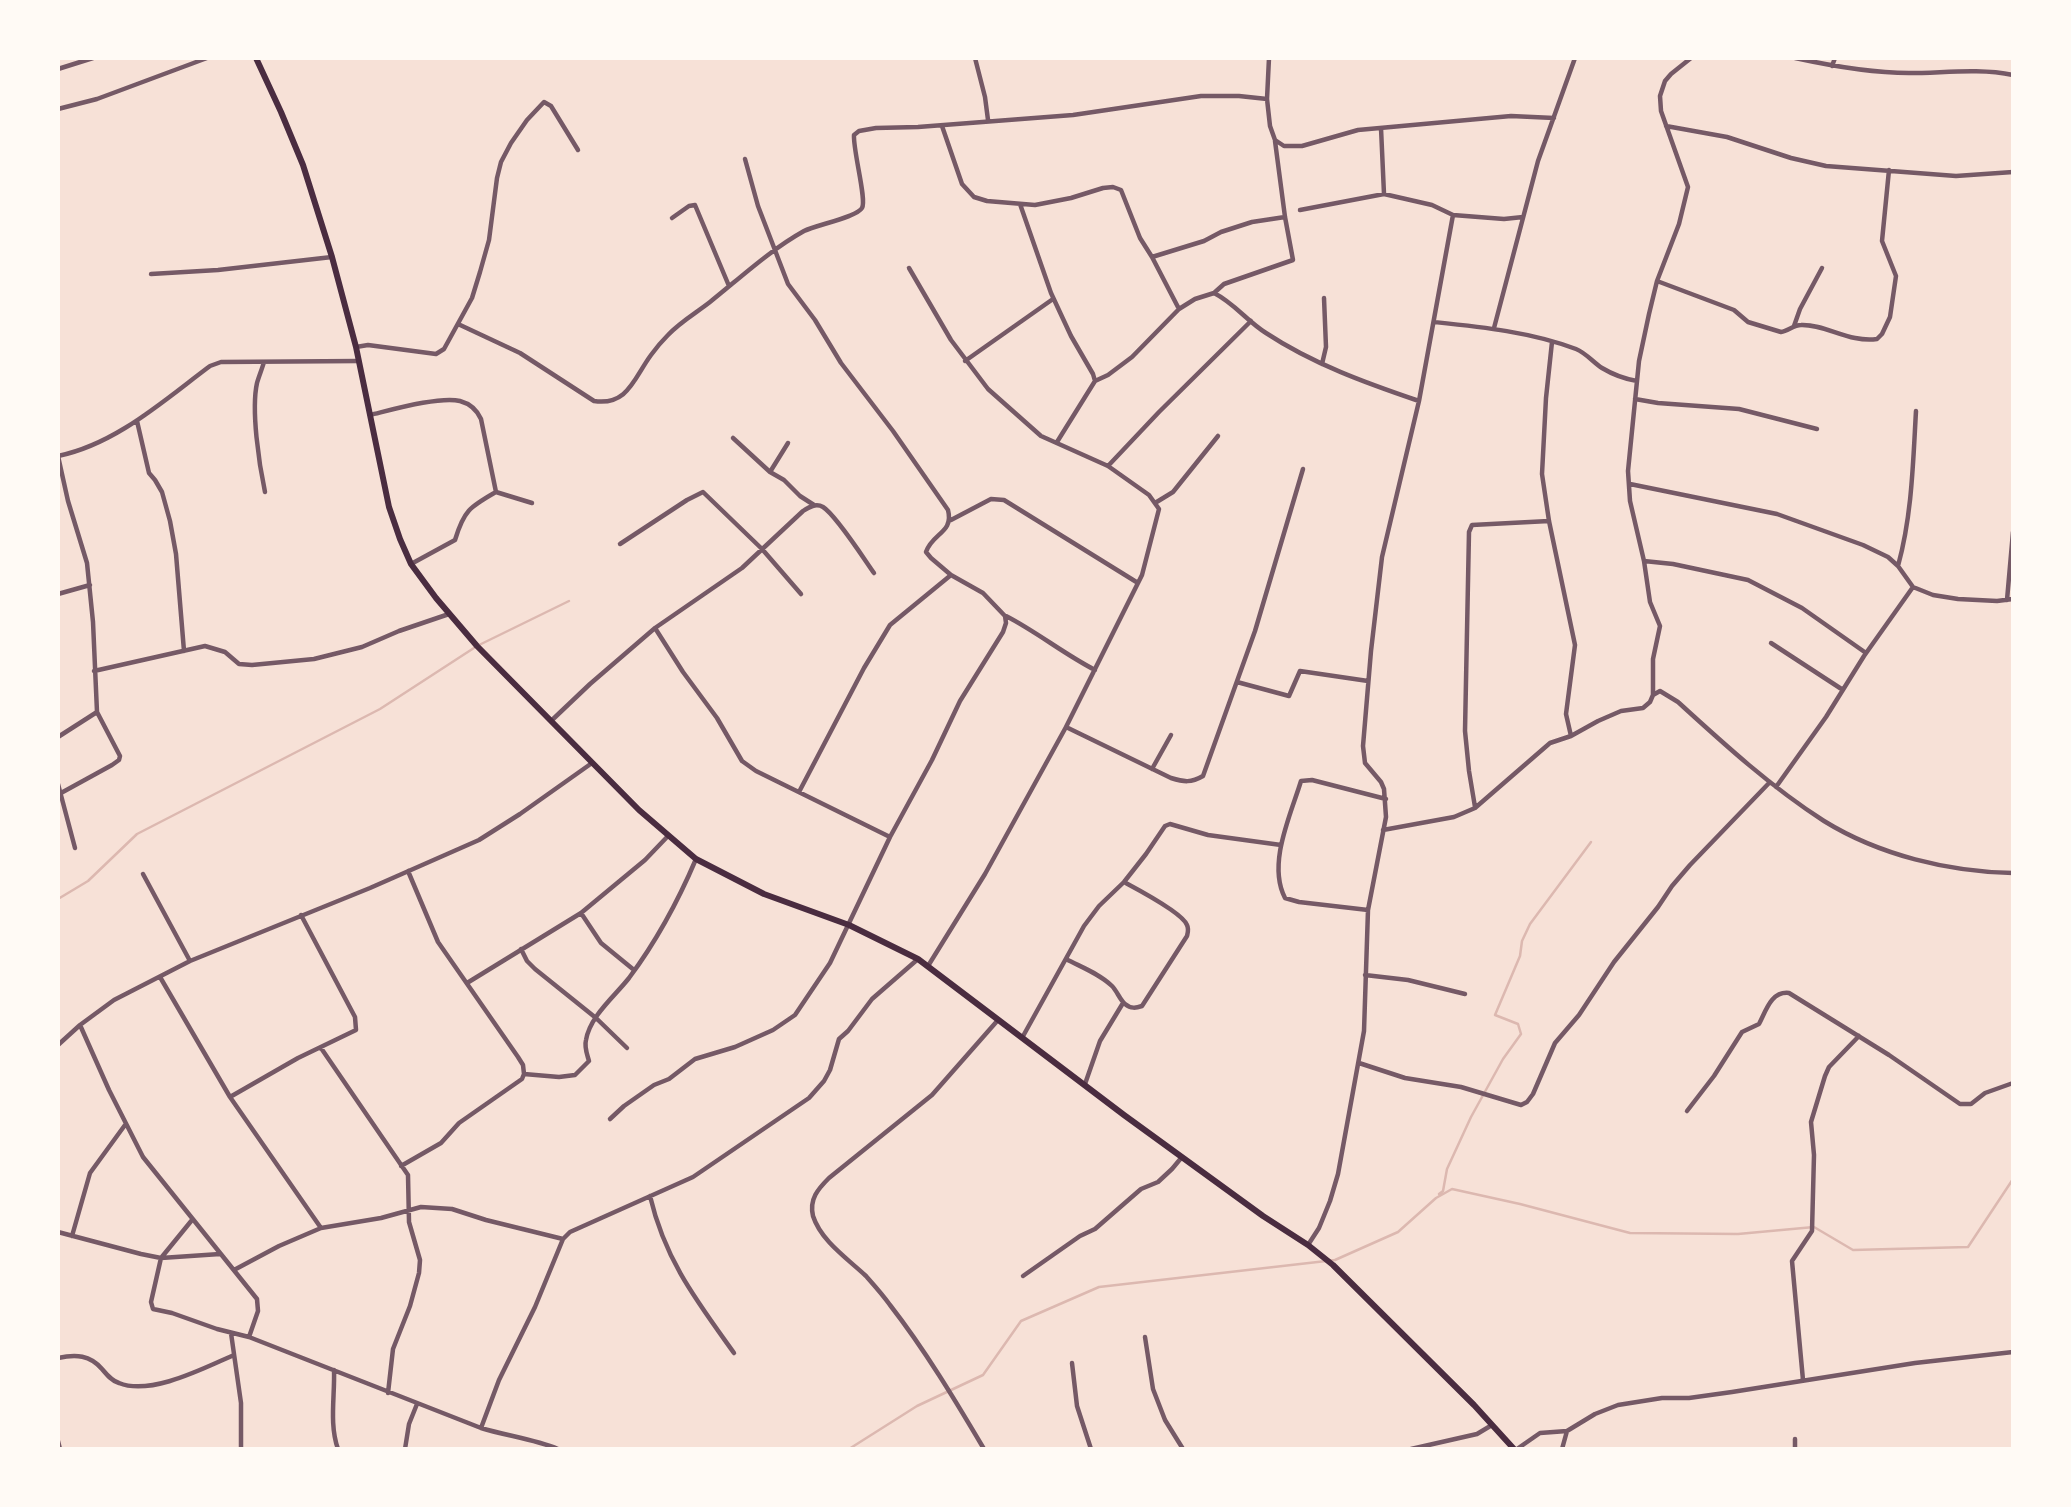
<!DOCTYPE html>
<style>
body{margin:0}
#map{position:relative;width:2071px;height:1507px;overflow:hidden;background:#f7e1d7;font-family:"DejaVu Sans",sans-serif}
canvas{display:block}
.frame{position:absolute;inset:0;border:60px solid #fffaf5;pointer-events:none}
</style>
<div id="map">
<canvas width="2071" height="1507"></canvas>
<div class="frame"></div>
</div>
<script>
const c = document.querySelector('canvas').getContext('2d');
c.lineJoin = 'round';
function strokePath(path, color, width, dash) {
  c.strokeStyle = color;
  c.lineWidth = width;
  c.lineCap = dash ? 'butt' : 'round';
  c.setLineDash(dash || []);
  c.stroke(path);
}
strokePath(new Path2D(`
 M58 899 88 881 137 834 380 709 477 646 569 601
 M1439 1194 1443 1191 1447 1169 1471 1117 1503 1059 1521 1034 1518 1024 1495 1015 1520 956 1522 941 1530 924 1591 842
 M849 1449 917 1406 983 1375 1021 1321 1099 1287 1335 1260 1398 1232 1436 1198 1452 1189 1520 1204 1630 1233 1738 1234 1814 1227 1853 1250 1968 1247 2013 1179`), '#dcb8b0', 2.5);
strokePath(new Path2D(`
 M975 58 985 97 988 120
 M1269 58 1267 99 1270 126 1275 140 1284 146H1302L1358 130 1511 116 1554 118
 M1795 58C1832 66 1870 73 1909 73 1944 73 1978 68 2013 75
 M1832 66 1835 58
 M58 69 93 58
 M58 109 97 99 207 58
 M942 126 962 184 974 197 987 201 1035 205 1071 198 1103 188 1113 187 1121 190 1140 238 1152 257 1179 309
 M1666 126 1727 137 1791 158 1826 166 1956 176 2013 172
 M1381 128 1384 194
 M1020 204 1051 293 1071 336 1093 374 1095 381 1057 442
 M1300 210 1384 194 1432 205 1453 215 1504 219 1523 217
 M672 218 689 206 695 205 729 286
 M1152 257 1204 241 1221 232 1252 222 1285 217
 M909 268 951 340 988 389 1041 436 1108 466 1149 495 1159 509 1142 575 1066 727 985 874 928 966
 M151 274 218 270 332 257
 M1657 281 1734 310 1748 322 1781 332C1788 331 1794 325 1801 325 1826 324 1849 343 1877 339L1882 334 1890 317 1896 276 1882 241 1889 170
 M1214 293C1234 303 1247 321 1266 333 1313 364 1366 383 1419 401
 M1434 322C1482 327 1531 332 1576 349 1586 353 1594 363 1602 368 1612 374 1625 379 1637 381
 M458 324 520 353 594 401C628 406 634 378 651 355 656 348 662 341 668 335 680 322 696 313 710 302 740 278 770 250 804 231 816 225 857 217 862 208 867 200 853 151 854 135L859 131 876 128 918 127 1073 115 1201 96H1239L1267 99
 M1794 326 1800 309 1822 268
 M1494 328 1538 161 1575 58
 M1552 342 1546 398 1542 474 1549 521 1575 645 1566 714 1571 736
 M356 347 368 345 436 354 444 349 472 298 480 272 489 240 497 178 501 162 511 143 527 120 544 102 551 106 578 150
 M965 361 1053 299
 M264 362C262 369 259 376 257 383 251 410 259 464 265 492
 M1322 364 1326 347 1324 298
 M1095 381 1108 375 1132 357 1179 309 1195 299 1214 293 1224 284 1293 260 1285 217 1275 141
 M1635 399 1658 403 1739 409 1817 429
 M370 415C391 410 440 396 460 401 471 404 477 410 481 419L496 492
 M137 421 149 473 155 480 162 492 170 521 176 554 184 651
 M733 438 770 472 784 480 800 496 814 505
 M58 456 68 501 87 563 93 622 97 712 120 756 119 760 112 765 61 793
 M58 456C116 444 163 401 210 366L221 362 359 361
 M1108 466 1159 412 1251 321
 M770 472 788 443
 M1630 484 1777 514 1863 545 1888 557 1898 566 1913 587 1933 595 1958 599 1997 601 2013 599
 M1155 503 1173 492 1218 436
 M951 520 991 499 1004 500 1138 583
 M620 544 687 500 703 492 762 549 801 594
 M1644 561 1673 564 1748 580 1802 608 1866 653
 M411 564 455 540C464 510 470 507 496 492L532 503
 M1898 566C1912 515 1913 463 1916 411
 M58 594 90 585
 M2007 600 2013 532
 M1006 616C1037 632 1064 654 1095 670
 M655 628 683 672 717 718 742 761 756 771 890 837
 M1771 643 1843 690
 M94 671 205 646 225 652 239 664 252 665 314 659 362 647 399 631 449 614
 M1237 682 1289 696 1300 671 1368 681
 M1653 695V659L1660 626 1650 602 1644 561 1630 501 1628 471 1639 361 1649 314 1657 281 1679 224 1688 187 1661 111 1660 96 1665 81 1671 74 1691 58
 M551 721 590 684 655 628 742 568 803 511C809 507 816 503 823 507 836 515 864 559 874 573
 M1066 727 1171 778C1184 782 1191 783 1203 776L1255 631 1303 469
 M58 737 97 712
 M1152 769 1171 735
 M58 784 75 848
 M1776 787 1826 717 1864 656 1913 587
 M799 792 864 668 890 625 951 575
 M1475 807 1469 771 1465 731 1469 532 1472 525 1549 521
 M1383 830 1454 817 1475 808 1550 743 1571 736 1598 721 1621 711 1643 708 1650 702 1653 695 1660 691 1678 702C1724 744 1771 787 1824 821 1879 855 1949 872 2013 873
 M408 871 438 942 518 1057 523 1065 524 1074
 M143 874 190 961
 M1368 910 1299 902 1285 898C1267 864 1291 814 1301 781L1312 780 1386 799
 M581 913 601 943 634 970
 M521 949 527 961 535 969 596 1018 627 1048
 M1066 959C1081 967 1100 974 1112 986 1117 991 1120 1000 1125 1004 1131 1009 1136 1008 1142 1006L1187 936C1188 932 1189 929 1187 925 1183 913 1137 889 1124 882
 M1365 975 1408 980 1465 994
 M160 977 230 1097 321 1228
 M467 983 581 913 645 860 668 836
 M80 1025 109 1090 143 1157 257 1299 258 1311 249 1337
 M1022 1038 1084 926 1099 906 1124 882 1146 854 1165 826 1170 824 1208 835 1281 845
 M58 1045 80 1025 114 1000 190 961 370 888 479 840 520 814 592 763
 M321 1048 408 1175 409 1222 420 1260 419 1273 410 1306 393 1349 388 1393
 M1359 1063 1405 1078 1461 1087 1521 1105 1527 1102 1533 1094 1555 1043 1579 1015 1614 962 1658 907 1672 886 1690 865 1770 782
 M524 1074 559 1077 575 1075 589 1061C587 1054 584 1047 586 1040 590 1016 615 996 629 978 655 943 679 899 696 859
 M1085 1084 1100 1041 1123 1003
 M230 1097 298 1058 356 1030 355 1017 301 915
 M1687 1111 1714 1076 1742 1032 1759 1024C1766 1011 1771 991 1789 993L1889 1055 1960 1104H1971L1985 1093 2013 1083
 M610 1119 624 1106 654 1085 669 1079 695 1059 735 1047 773 1030 795 1015 830 963 890 837 932 760 960 701 1003 632 1006 623 1005 616 983 593 951 575 931 558 926 552C932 533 954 533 948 510L893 431 841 363 815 320 788 284 758 206 745 159
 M401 1166 441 1143 459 1123 522 1079 524 1074
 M650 1196C665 1260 696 1300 734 1353
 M192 1220 161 1258 151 1302 153 1309 172 1313 217 1329 249 1337 481 1428C507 1436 534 1439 558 1449
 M58 1232 141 1254 161 1258 220 1254
 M72 1236 90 1173 125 1125
 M1308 1245 1319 1228 1330 1201 1338 1174 1364 1031 1368 910 1386 817 1384 789 1381 782 1365 763 1363 746 1371 651 1382 557 1419 401 1453 215
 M234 1270 279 1246 321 1228 381 1218 421 1207 452 1209 486 1220 563 1239
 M1023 1276 1080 1236 1095 1229 1141 1189 1158 1182 1172 1169 1182 1157
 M231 1333 241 1403V1449
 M1145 1337 1153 1389 1165 1420 1183 1449
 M58 1358C76 1354 90 1355 102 1369 107 1375 112 1381 119 1383 151 1396 204 1368 234 1355
 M1072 1363 1077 1406 1091 1449
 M334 1370C335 1396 329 1424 338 1449
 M1803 1380 1792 1261 1812 1231 1814 1155 1811 1122 1825 1076 1829 1067 1859 1036
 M481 1428 499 1380 535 1307 563 1239 570 1232 693 1177 809 1098 824 1081 830 1070 839 1039 848 1031 872 999 918 959
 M1795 1439V1449
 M58 1441 60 1449
 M405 1449 409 1424 417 1404
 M984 1449C955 1400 925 1350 890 1305 883 1295 874 1285 866 1276 848 1259 821 1241 813 1216 809 1199 818 1189 829 1178L932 1095 998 1020
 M1411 1449 1477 1434 1492 1425
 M1517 1449 1540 1433 1567 1431 1595 1414 1618 1405 1662 1398H1689L1732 1392 1915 1363 2013 1352
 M1562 1449 1567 1431`), '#755966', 4.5);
strokePath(new Path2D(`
 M256 58 281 112 303 165 332 257 356 347 389 507 400 539 411 564 436 598 477 646 639 810 696 859 764 894 849 925 918 959 1124 1115 1263 1216 1308 1245 1333 1265 1474 1405 1514 1449`), '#4a2c40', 6);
</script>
